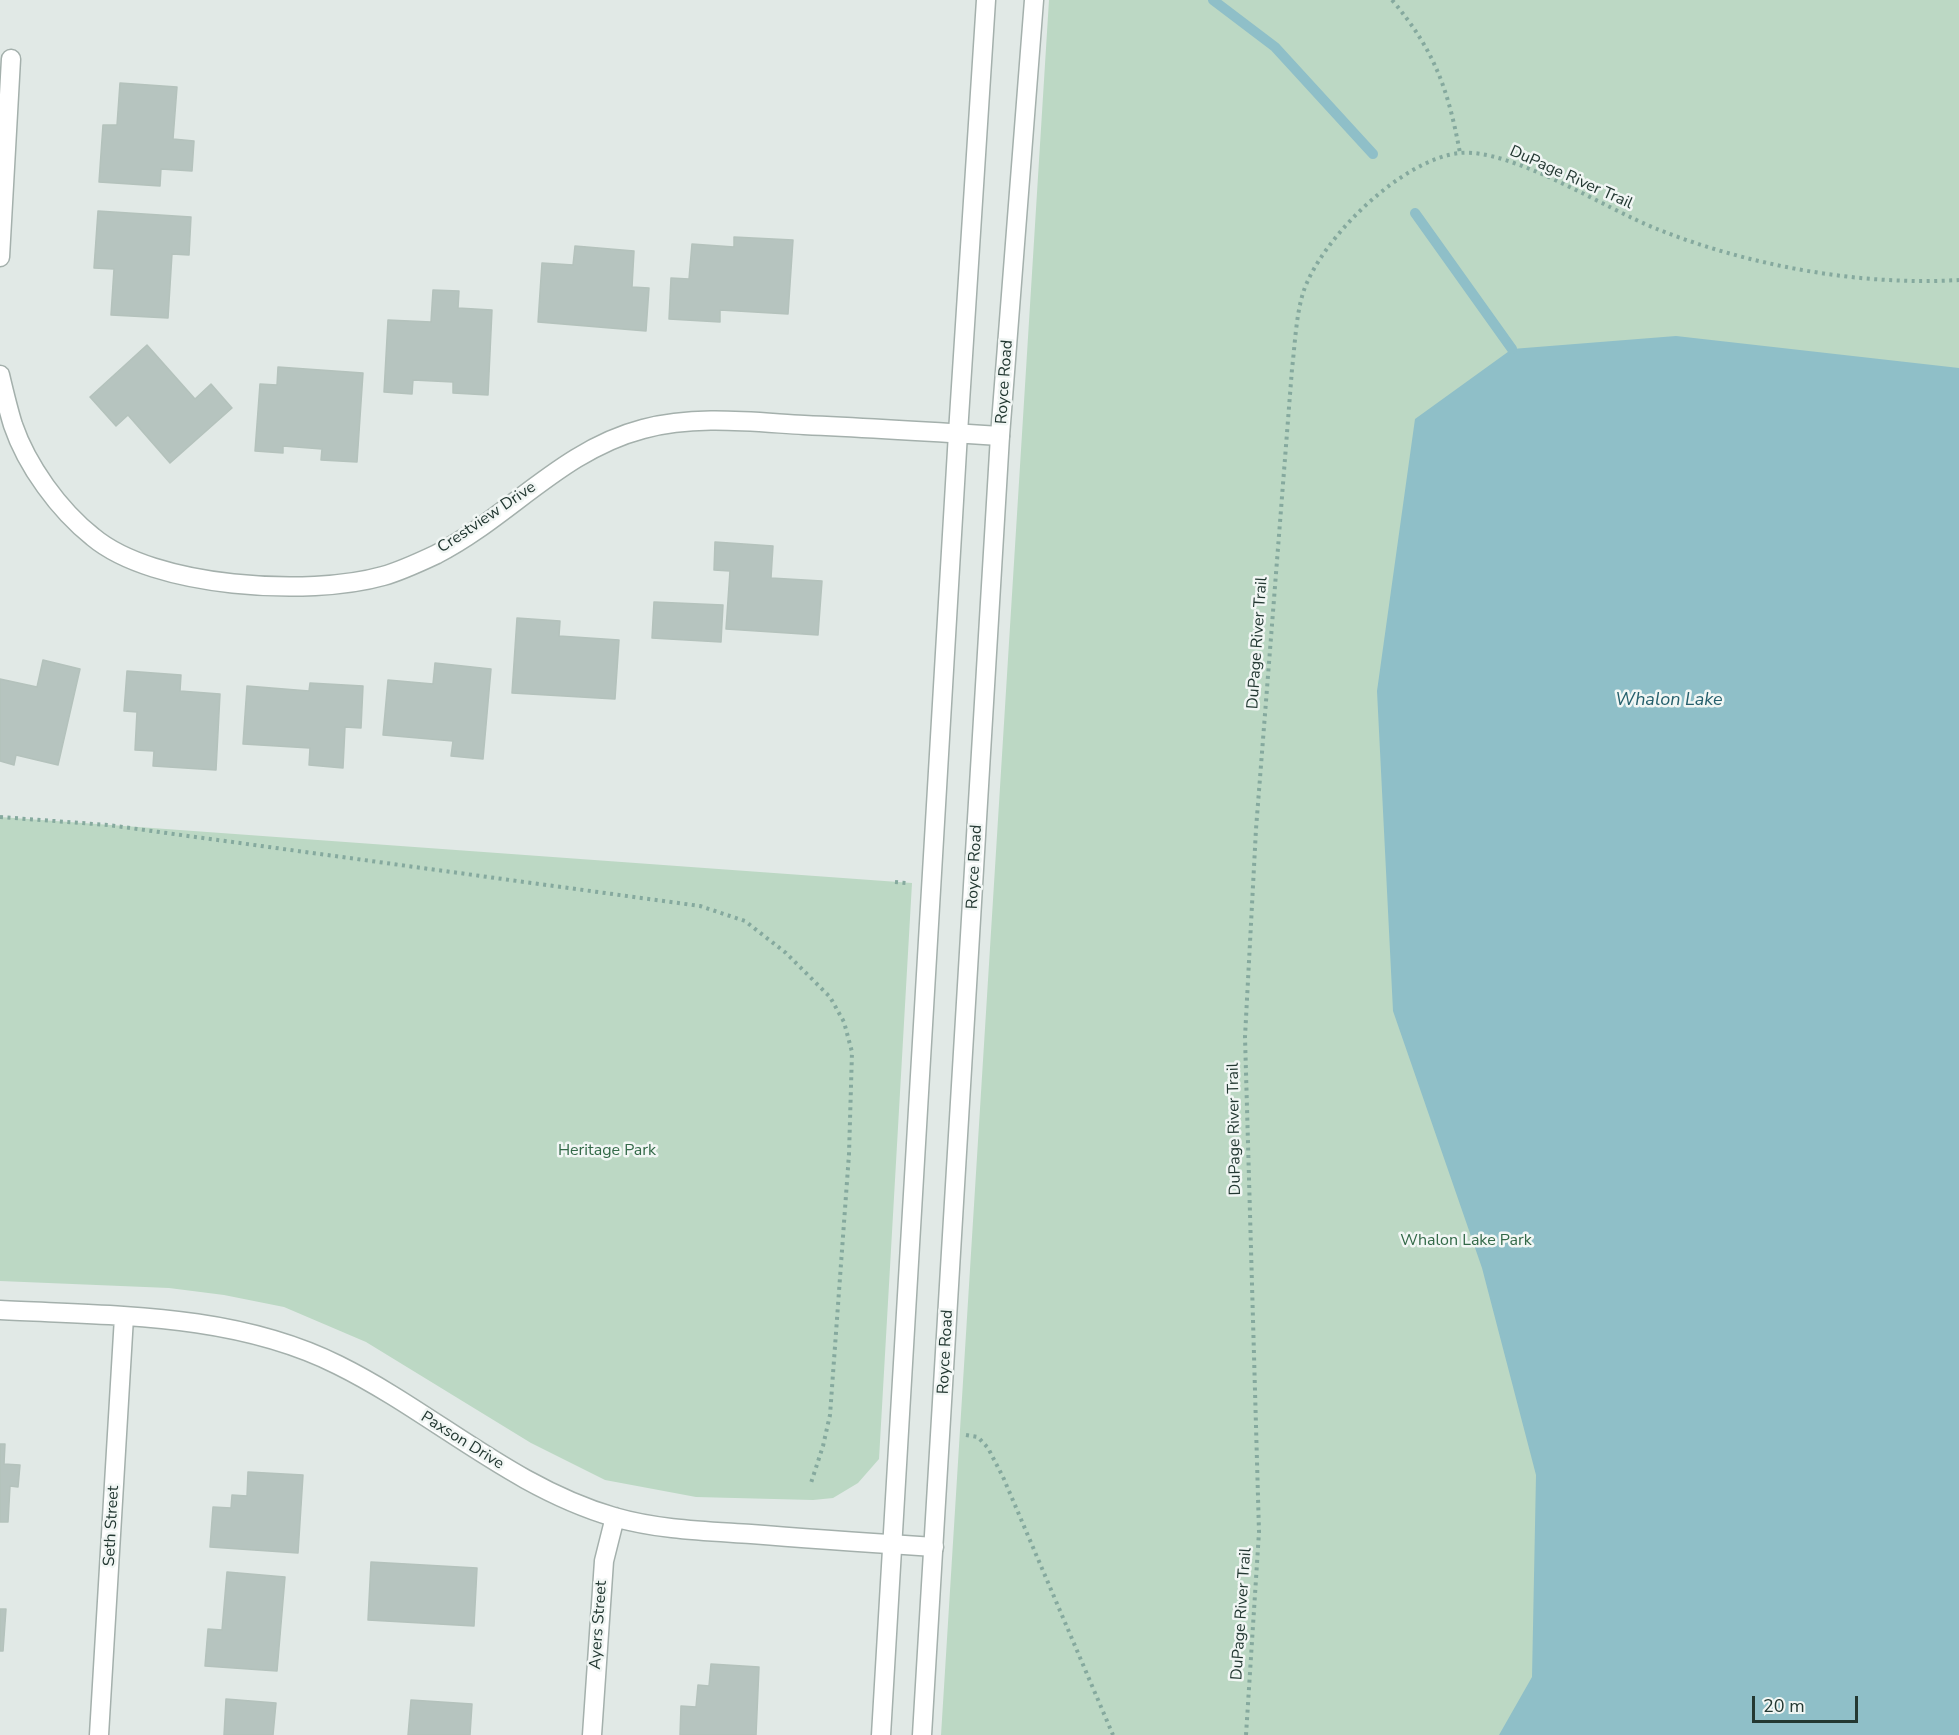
<!DOCTYPE html>
<style>
body{margin:0}
#map{position:relative;width:1959px;height:1735px;overflow:hidden;background:#e1e9e6;font-family:"Nunito Sans",sans-serif}
canvas{display:block}
.scale{position:absolute;left:1752px;top:1696px;width:106px;height:27px;box-sizing:border-box;border:3px solid #233832;border-top:0;padding-left:8px;font-size:18px;line-height:21px;white-space:nowrap;color:#233832;-webkit-text-stroke:4px #f1f6f4;paint-order:stroke}
</style>
<div id="map">
<canvas width="1959" height="1735"></canvas>
<div class="scale">20 m</div>
</div>
<script>
const c = document.querySelector('canvas').getContext('2d');
c.lineJoin = 'round';
function fill(path, color) {
  c.fillStyle = color;
  c.fill(path, 'evenodd');
}
function strokePath(path, color, width, dash) {
  c.strokeStyle = color;
  c.lineWidth = width;
  c.lineCap = dash ? 'butt' : 'round';
  c.setLineDash(dash || []);
  c.stroke(path);
}
function drawText(font, color, halo, rows, align = 'center') {
  c.font = font + ' "Nunito Sans",sans-serif';
  c.lineWidth = 5;
  c.setLineDash([]);
  c.textBaseline = 'middle';
  c.strokeStyle = halo;
  c.fillStyle = color;
  for (const [text, x, y, turn = 0] of rows) {
    c.save();
    c.translate(x, y);
    c.rotate((+turn || 0) * Math.PI / 180);
    c.textAlign = isNaN(turn) ? turn : align;
    if (halo) c.strokeText(text, 0, 0);
    c.fillText(text, 0, 0);
    c.restore();
  }
}
fill(new Path2D(`
 M1049 0H1959V1735H941Z
 M0 817 912 883 879 1459 858 1483 833 1498 813 1500 696 1497 605 1480 531 1443 366 1342 284 1307 224 1295 169 1288 0 1281Z`), '#bcd8c4');
fill(new Path2D(`
 M1676 336 1959 368V1735H1499L1532 1677 1536 1475 1482 1268 1393 1011 1377 691 1415 419 1512 349Z`), '#8fbfc8');
strokePath(new Path2D(`
 M1213 0 1275 47 1373 154
 M1415 213 1512 349`), '#8fbfc8', 10);
const building = new Path2D(`
 M120 83 177 87 173 139 194 141 192 171 161 169 160 186 99 182 103 125H117Z
 M98 211 191 217 189 255 172 254 168 318 111 315 114 269 94 268Z
 M734 237 793 240 788 314 720 310V322L669 319 671 278 689 279 692 244 734 247Z
 M575 246 634 251 632 287 649 288 646 331 538 322 542 263 573 265Z
 M433 290 459 291 458 308 492 310 488 395 453 393V382L413 380 412 394 384 392 388 320 431 322Z
 M147 345 195 399 211 384 232 408 170 463 128 415 116 426 90 397Z
 M278 367 363 373 357 462 321 460 322 449 283 446V453L255 451 260 384 277 385Z
 M715 542 773 546 771 578 822 581 818 635 726 629 730 571 714 570Z
 M654 602 723 605 721 642 652 638Z
 M517 618 560 621 559 636 619 640 615 699 512 693Z
 M43 660 80 669 58 765 16 755 14 765 0 761V679L37 687Z
 M435 663 491 669 483 759 451 756 453 741 383 735 388 680 433 684Z
 M127 671 181 675 180 691 220 694 216 770 153 766 154 751 135 750 137 712 124 711Z
 M310 683 363 686 361 728 345 727 343 768 309 765 310 748 243 744 247 686 309 691Z
 M0 1444H5L4 1464 20 1465 18 1487 10 1486 8 1522H0Z
 M248 1472 303 1475 298 1553 210 1547 213 1507 231 1508 232 1495 247 1496Z
 M371 1562 477 1568 474 1626 368 1620Z
 M227 1572 285 1577 277 1671 205 1666 208 1629 222 1630Z
 M0 1609H6L3 1651H0Z
 M711 1664 759 1667 756 1735H680L681 1706 696 1707 698 1685 709 1686Z
 M226 1699 276 1703 273 1735H224Z
 M411 1700 472 1704 470 1735H408Z`);
fill(building, '#b6c4bf');
strokePath(building, '#b4c2bc', 1.5);
const minor = new Path2D(`
 M0 257 11 59
 M0 375C4 392 8 409 13 425 27 466 59 510 93 537 154 588 309 597 383 576 401 571 420 562 437 554 509 517 562 450 643 429 696 415 751 422 804 425 870 428 935 432 1000 436
 M0 1310C114 1316 234 1313 338 1365 433 1412 511 1487 614 1517 659 1530 706 1531 751 1534 812 1539 873 1543 934 1547
 M99 1735 124 1317
 M592 1735 604 1561 615 1517`);
const tertiary = new Path2D(`
 M881 1735 958 433 986 0
 M922 1735 1000 436 1034 0`);
strokePath(minor, '#a4b0ac', 21);
strokePath(tertiary, '#a4b0ac', 21);
strokePath(new Path2D(`
 M1392 0C1435 51 1448 89 1460 153
 M0 817 108 825 700 906 745 921 786 953 830 997 844 1022 852 1052 849 1154 830 1415 823 1446 811 1483
 M895 882 906 883
 M966 1435 978 1437 988 1448 1003 1477 1113 1735
 M1246 1735 1259 1532 1245 1037 1256 829 1292 369C1295 344 1296 316 1303 293 1321 238 1402 159 1460 153 1511 148 1606 209 1657 229 1750 266 1860 286 1959 280`), '#85a99e', 4, [3, 4.5]);
strokePath(minor, '#fff', 18);
strokePath(tertiary, '#fff', 18);
drawText('16px', '#233832', '#f1f6f4', [
 ["DuPage River Trail",1571,178,24],
 ["Royce Road",1005,382,-86],
 ["Crestview Drive",487,518,-34],
 ["DuPage River Trail",1258,643,-86],
 ["Royce Road",975,867,-87],
 ["DuPage River Trail",1235,1129,-91],
 ["Royce Road",946,1352,-87],
 ["Paxson Drive",462,1441,32],
 ["Seth Street",112,1526,-87],
 ["DuPage River Trail",1242,1614,-86],
 ["Ayers Street",599,1625,-86]
]);
drawText('16px', '#336948', '#f1f6f4', [
 ["Heritage Park",607,1151],
 ["Whalon Lake Park",1466,1241]
]);
drawText('italic 18px', '#255f6c', '#f1f6f4', [
 ["Whalon Lake",1669,701]
]);
</script>
